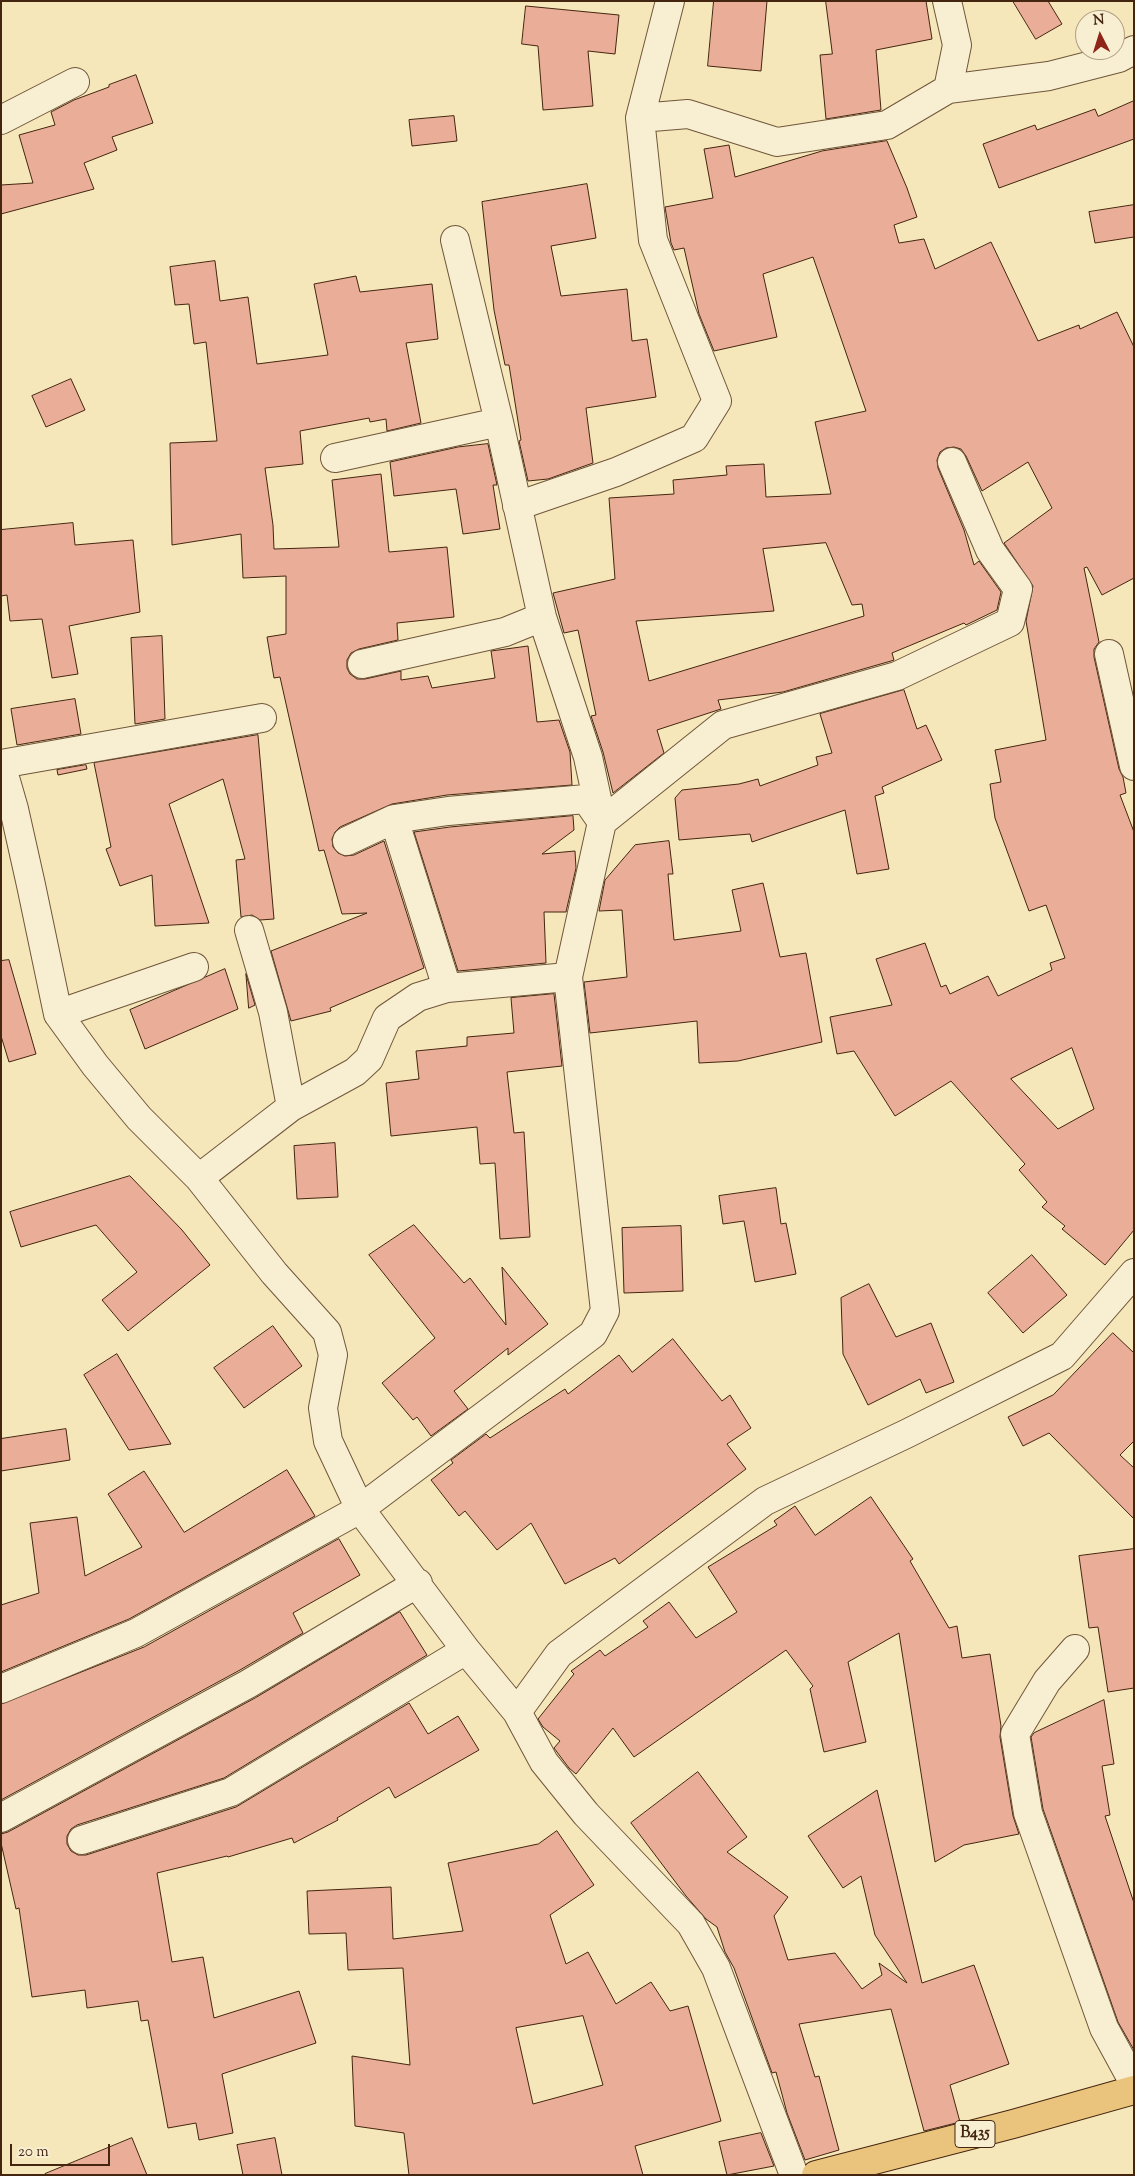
<!DOCTYPE html>
<style>
body{margin:0}
#map{position:relative;width:1135px;height:2176px;overflow:hidden;background:#f5e7b9;font-family:"Sorts Mill Goudy",serif}
canvas{display:block}
.frame{position:absolute;inset:0;border:2px solid #442510;pointer-events:none}
.north{position:absolute;left:1075px;top:10px;width:50px;height:50px;box-sizing:border-box;background:#f8efd2;border:1px solid #b09e84;border-radius:50%;rotate:355deg;font-size:14px;font-weight:700;line-height:20px;text-align:center;color:#442510}
.north::after{content:'';display:block;margin:auto;width:18px;height:22px;background:#8f2418;clip-path:polygon(50% 0,100% 100%,50% 72%,0 100%)}
.scale{position:absolute;left:10px;top:2144px;width:100px;height:22px;box-sizing:border-box;border:2px solid #442510;border-top:0;padding-left:6px;font-size:15px;line-height:18px;white-space:nowrap;color:#442510;-webkit-text-stroke:4px #f8efd2;paint-order:stroke}
</style>
<div id="map">
<canvas width="1135" height="2176"></canvas>
<div class="frame"></div>
<div class="north">N</div>
<div class="scale">20 m</div>
</div>
<script>
const c = document.querySelector('canvas').getContext('2d');
c.lineJoin = 'round';
function fill(path, color) {
  c.fillStyle = color;
  c.fill(path, 'evenodd');
}
function strokePath(path, color, width, dash) {
  c.strokeStyle = color;
  c.lineWidth = width;
  c.lineCap = dash ? 'butt' : 'round';
  c.setLineDash(dash || []);
  c.stroke(path);
}
function drawText(font, color, halo, rows, align = 'center') {
  c.font = font + ' "Sorts Mill Goudy",serif';
  c.lineWidth = 5;
  c.setLineDash([]);
  c.textBaseline = 'middle';
  c.strokeStyle = halo;
  c.fillStyle = color;
  for (const [text, x, y, turn = 0] of rows) {
    c.save();
    c.translate(x, y);
    c.rotate((+turn || 0) * Math.PI / 180);
    c.textAlign = isNaN(turn) ? turn : align;
    if (halo) c.strokeText(text, 0, 0);
    c.fillText(text, 0, 0);
    c.restore();
  }
}
const building = new Path2D(`
 M714 1H767L761 71 708 66Z
 M826 1H926L932 39 876 50 881 110 826 119 820 55 832 54Z
 M1013 1H1048L1062 24 1036 39Z
 M526 6 619 15 615 54 588 51 593 106 543 110 538 46 522 44Z
 M136 75 153 123 112 137 117 150 84 163 94 189 1 214V185L33 183 19 135 55 125 51 112 74 100 109 87V85Z
 M1134 101V139L999 188 983 144 1035 125 1037 130 1095 109 1098 116Z
 M454 116 457 141 412 146 409 120Z
 M887 141 907 188 917 217 894 225 899 243 924 239 935 269 991 242 1038 341 1079 325 1080 329 1117 312 1134 347V578L1102 595 1087 567 1084 568 1099 642 1094 649V657L1119 769 1123 777 1126 793 1120 795 1134 832V1230L1105 1265 1062 1229 1065 1226 1042 1207 1047 1202 1019 1170 1025 1164 951 1081 895 1116 854 1051 837 1054 830 1017 892 1005 876 959 925 943 941 987 946 985 950 994 988 976 998 996 1052 970 1050 963 1065 958 1046 905 1029 911 995 818 990 784 1001 782 995 750 1046 740 1026 621 1033 586 1004 543 1052 508 1028 462 982 491 966 456 961 449 954 447 946 448 940 452 937 460 938 468 964 530 974 565 979 561 1001 592 997 610 966 625 964 623 892 653 894 660 891 661 783 692 718 700 721 709 657 730 664 753 613 793 603 752 591 716 596 715 578 630 564 633 553 593 615 579 609 498 674 494 673 480 727 475 726 466 764 464 766 497 831 494 815 422 866 411 813 257 763 274 777 337 714 351 699 314 684 248 674 250 671 243 665 207 713 198 704 149 729 145 735 177 822 151ZM826 543 852 605 862 604 864 616 649 681 636 621 774 611 763 549ZM1072 1048 1094 1109 1058 1129 1011 1079Z
 M587 184 596 238 551 246 561 296 627 289 632 341 647 339 656 397 586 408 593 463 548 479 528 481 519 441 521 440 509 365H505L494 310 482 202Z
 M1134 205V237L1095 243 1089 212Z
 M215 261 220 301 248 297 257 364 328 355 314 284 356 276 360 292 432 284 438 339 406 343 421 423 387 431 386 419 370 422 369 418 300 431 303 464 265 468 273 525 274 549 339 547 332 480 381 474 389 552 447 547 454 617 397 623 398 640 359 649 351 653 347 660V668L350 674 357 679H365L401 671V680L428 676 432 688 495 678 491 651 528 646 537 722 559 720 570 752 572 785 447 795 392 804 340 827 335 832 332 839 333 847 338 853 345 856 354 855 384 841 424 968 330 1008 331 1011 291 1021 271 951 367 913 342 914 324 850 319 851 280 677 274 678 267 637 286 634V576L243 578 241 534 172 545 170 443 217 441 206 342 194 344 189 304 175 305 170 267Z
 M71 379 85 410 46 427 32 396Z
 M488 444 497 485H493L500 529 463 534 456 489 394 496 390 462 458 447Z
 M73 523 75 545 133 540 140 612 69 626 78 674 52 678 42 619 10 621 7 595 1 596V530Z
 M162 636 165 719 135 724 131 638Z
 M904 690 917 729 926 725 942 760 882 787 884 793 875 796 889 869 857 874 845 810 752 842 750 834 679 840 675 798 682 790 739 784 758 779 760 786 818 765 816 757 832 753 820 714Z
 M75 699 81 734 17 745 11 709Z
 M258 735 274 919 260 920 252 915 241 917 236 860 245 859 223 779 169 804 209 923 155 926 152 875 120 886 106 849 111 847 94 763Z
 M86 765 87 769 58 775 57 770Z
 M573 816 574 830 542 854 575 851 576 868 566 912H544L546 963 458 971 414 832 450 827Z
 M669 841 673 874H668L674 940 741 931 732 890 763 883 780 957 806 953 822 1042 738 1061 699 1063 697 1021 590 1033 584 982 627 977 622 910 599 911 605 880 635 845Z
 M9 960 36 1054 9 1062 1 1036V961Z
 M225 969 238 1009 145 1049 130 1010Z
 M246 974 255 1005 249 1008Z
 M554 994 562 1066 507 1072 514 1133 524 1132 530 1237 500 1239 495 1163 480 1164 477 1127 391 1136 386 1083 419 1079 416 1051 467 1046V1037L514 1033 511 998Z
 M335 1143 338 1197 297 1199 294 1146Z
 M130 1176 182 1230 210 1265 128 1331 102 1300 137 1272 96 1225 21 1247 10 1212Z
 M776 1188 781 1224 786 1223 796 1274 755 1282 744 1221 723 1224 719 1196Z
 M414 1225 464 1283 470 1278 506 1325 502 1267 548 1324 508 1355V1348L454 1391 468 1409 431 1436 417 1417 413 1420 382 1383 435 1338 369 1255Z
 M681 1226 683 1291 624 1293 622 1228Z
 M1032 1255 1067 1295 1023 1333 988 1293Z
 M869 1284 896 1337 931 1323 954 1382 926 1393 920 1379 868 1405 843 1354 841 1298Z
 M273 1326 302 1366 244 1408 214 1368Z
 M1113 1333 1134 1353V1441L1120 1455 1134 1468V1519L1049 1433 1023 1446 1008 1417 1053 1395Z
 M673 1339 722 1401 730 1395 751 1428 727 1444 746 1469 619 1564 615 1558 565 1584 531 1523 497 1550 465 1511 459 1516 431 1480 453 1463 451 1460 486 1434 490 1438 565 1389 568 1394 619 1355 632 1372Z
 M117 1354 171 1444 129 1450 84 1375Z
 M66 1429 70 1460 1 1471V1439Z
 M287 1470 315 1516 129 1619 1 1672V1605L39 1593 30 1523 77 1517 85 1576 142 1547 108 1494 144 1471 184 1532Z
 M871 1497 913 1559 910 1561 949 1628 957 1626 962 1658 990 1654 1001 1726 1000 1737 1013 1816 1019 1834 964 1845 935 1862 899 1633 848 1662 866 1742 824 1752 810 1689 813 1686 786 1650 634 1757 613 1728 576 1774 569 1768 554 1748 560 1741 543 1727 538 1719 574 1674 571 1671 600 1650 605 1656 648 1627 643 1621 669 1602 696 1638 737 1612 708 1567 777 1525 774 1521 795 1506 815 1535Z
 M339 1539 360 1575 293 1613 303 1633 240 1670 1 1800V1704L144 1647Z
 M1134 1549V1688L1108 1692 1098 1627 1089 1628 1079 1556Z
 M400 1612 427 1655 224 1778 77 1825 71 1829 67 1836V1844L71 1851 78 1855H86L236 1807 409 1703 428 1734 458 1716 479 1750 395 1798 389 1787 337 1818 338 1820 294 1843 292 1838 228 1857 227 1856 157 1873 172 1962 203 1957 214 2018 299 1991 316 2043 222 2074 233 2133 199 2140 196 2123 168 2128 148 2020 141 2021 138 2001 87 2008 85 1990 32 1997 19 1908 16 1909 1 1843V1834L8 1832 255 1698Z
 M1104 1700 1114 1764 1102 1766 1110 1815 1105 1816 1134 1903V2050L1118 2022 1043 1809 1031 1737 1034 1733Z
 M698 1772 747 1837 727 1852 788 1897 774 1916 788 1960 835 1953 862 1989 882 1975 879 1963 907 1983 875 1935 861 1876 843 1888 808 1836 877 1790 922 1983 974 1965 1009 2064 950 2085 960 2122 924 2131 891 2009 799 2024 815 2077 819 2076 839 2150 805 2160 787 2113 776 2072 772 2073 734 1968 725 1952 717 1927 706 1919 686 1896 631 1823Z
 M557 1831 594 1885 550 1915 566 1964 588 1952 616 2004 651 1982 670 2011 688 2006 721 2121 635 2146 643 2175H409L404 2133 355 2126 352 2056 410 2065 403 1968 348 1970 346 1933 309 1934 307 1891 391 1887 393 1939 463 1931 448 1863 538 1844ZM583 2016 603 2085 533 2104 516 2028Z
 M761 2133 774 2166 727 2175 719 2142Z
 M132 2138 147 2175H45V2174Z
 M275 2138 282 2175H243L237 2145Z`);
fill(building, '#eaad97');
strokePath(building, '#442510', 1);
const minor = new Path2D(`
 M948 89 1049 76 1119 58 1134 50
 M640 118 688 114 777 142 887 125 948 89 957 45 947 1
 M1 120 75 82
 M335 458 499 422
 M517 506 616 472 694 438 717 401 653 240 640 118 670 1
 M1109 654 1134 766
 M362 664 505 632 542 617
 M1 764 14 809 31 885 58 1014 95 1065 139 1118 199 1178 274 1273 327 1332 333 1355 323 1408 328 1441 360 1509 466 1650 517 1712
 M1 764 262 718
 M394 819 447 988
 M347 841 394 819 448 811 586 799 602 822 723 725 897 676 1010 622 1018 589 990 550 952 462
 M249 930 273 1012 291 1107
 M58 1014 194 967
 M199 1178 291 1107 355 1072 369 1059 387 1018 418 997 447 988 568 977
 M1075 1649 1047 1681 1015 1734 1028 1813 1104 2028 1134 2083
 M1 1689 136 1633 360 1509 593 1334 605 1311 568 977 602 822 588 757 542 617 499 422 455 240
 M1 1818 248 1684 418 1583
 M82 1840 231 1792 466 1650
 M794 2175 716 1968 691 1924 586 1814 544 1762 517 1712 559 1654 765 1501 906 1434 1062 1356 1134 1273`);
const primary = new Path2D(`
 M816 2175 1013 2124 1134 2090`);
strokePath(minor, '#70563a', 30);
strokePath(primary, '#442510', 30);
strokePath(minor, '#f8efd2', 28);
strokePath(primary, '#eac47c', 28);
for (const [x, y, w] of [
 [975,2134,40]
]) {
  const box = new Path2D();
  box.roundRect(x - w / 2, y - 13.5, w, 27, 4);
  c.fillStyle = '#f8efd2';
  c.fill(box);
  strokePath(box, '#442510', 1);
}
drawText('bold 16px', '#442510', null, [
 ["B435",975,2134]
]);
</script>
